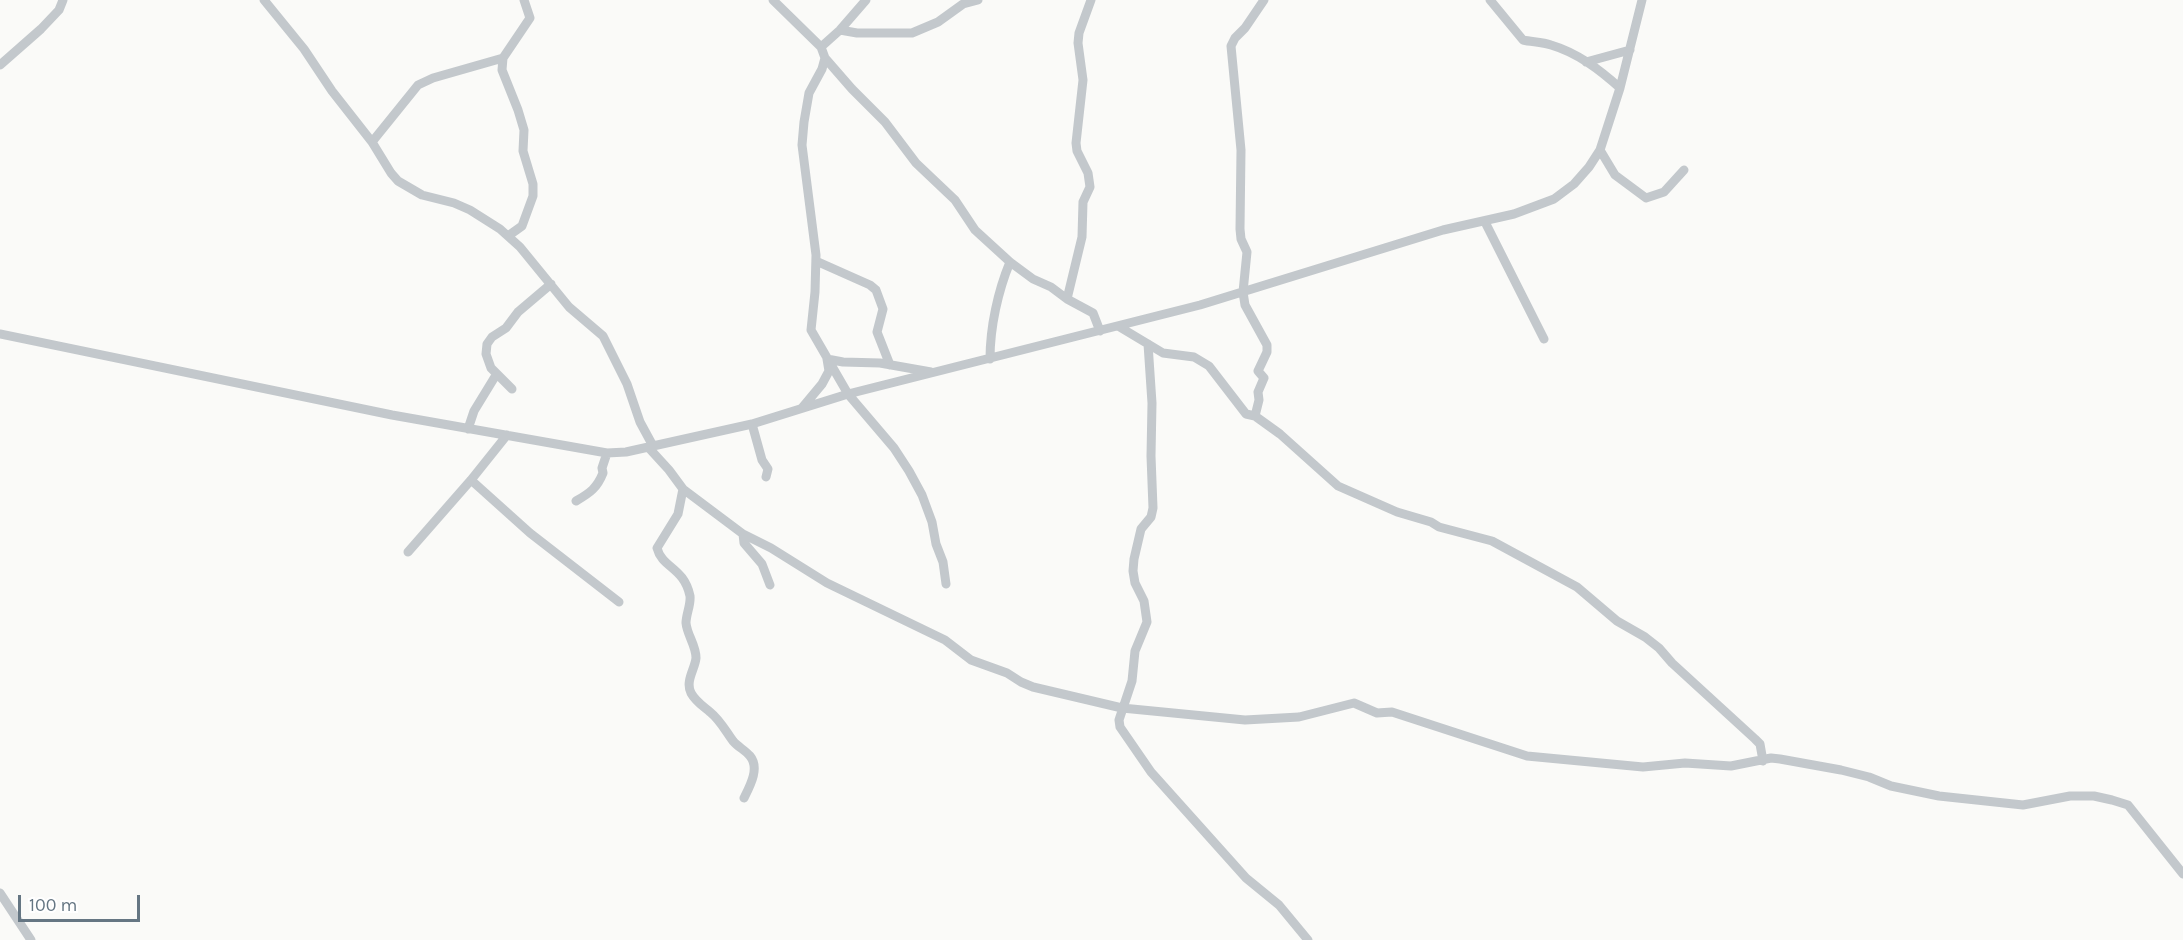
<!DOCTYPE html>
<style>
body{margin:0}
#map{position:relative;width:2183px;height:940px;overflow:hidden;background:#fafaf8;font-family:Karla,sans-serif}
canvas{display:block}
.scale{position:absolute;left:18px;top:895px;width:122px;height:27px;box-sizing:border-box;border:3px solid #657683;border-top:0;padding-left:8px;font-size:18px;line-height:21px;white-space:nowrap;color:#657683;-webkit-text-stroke:4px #fff;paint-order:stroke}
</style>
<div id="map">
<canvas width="2183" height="940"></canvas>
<div class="scale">100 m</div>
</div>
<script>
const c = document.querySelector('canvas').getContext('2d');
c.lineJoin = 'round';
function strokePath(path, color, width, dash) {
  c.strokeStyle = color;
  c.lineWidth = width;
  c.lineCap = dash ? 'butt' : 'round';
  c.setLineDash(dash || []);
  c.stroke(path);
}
strokePath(new Path2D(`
 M264 0 304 49 332 91 372 142 391 173 398 181 422 195 454 203 470 210 500 229 520 247 569 307 603 336 627 384 640 422 653 446
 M773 0 821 47 825 58 822 69 809 93 804 122 802 145 816 255 815 292 811 330 848 394 894 448 909 471 922 495 932 522 936 544 943 562 946 584
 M1490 0 1523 40C1532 42 1542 42 1551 45 1578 53 1600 70 1620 88
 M840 30 857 33H912L938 22 963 4 978 0
 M821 47 840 30 866 0
 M825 58 852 89 885 122 916 163 955 200 975 230 1010 262 1033 279 1051 287 1067 299 1093 313 1100 331
 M1586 62 1630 50
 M0 65 41 29 59 10 63 0
 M372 142 418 85 433 78 503 58
 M1600 150 1615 175 1646 198 1664 192 1684 170
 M1485 222 1544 339
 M508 236 522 226 533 196V184L523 151 524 130 518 110 502 70 503 58 530 18 524 0
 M816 261 870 285 876 290 883 309 877 332 890 365
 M1067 299 1082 237 1083 202 1090 187 1088 173 1077 151 1076 143 1083 80 1078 43 1079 33 1091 0
 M1118 326 1163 353 1194 357 1209 366 1246 414 1255 416 1280 434 1338 486 1397 512 1431 522 1439 527 1492 541 1577 587 1617 621 1645 637 1659 648 1672 663 1755 739 1760 744 1763 761
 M0 334 392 415 607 453 626 452 752 424 848 394 1200 305 1443 230 1514 214 1554 199 1574 184 1589 167 1600 150 1620 88 1642 0
 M1148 344 1152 403 1151 456 1153 508 1151 517 1141 529 1134 559 1133 571 1135 583 1144 601 1147 622 1135 651 1132 681 1119 720 1120 727 1151 772 1246 878 1279 905 1308 940
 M990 359C990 327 998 291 1010 262
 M512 389 491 368 486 354 487 344 492 337 506 328 518 312 551 284
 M802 408 822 384 829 371 827 359 843 362 880 363 931 372
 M1255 416 1259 400 1258 392 1264 378 1258 371 1267 352V345L1245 305 1243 292 1247 252 1241 239 1240 229 1241 150 1231 46 1235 38 1245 28 1264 0
 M752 424 762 460 768 469 766 477
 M468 429 474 411 496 375
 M648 447 669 470 683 489 743 534 771 548 827 583 945 640 971 660 1007 673 1021 682 1033 687 1122 708 1245 720 1299 717 1354 703 1377 713 1392 712 1527 756 1643 767 1685 763 1731 766 1771 758 1780 759 1841 770 1869 777 1891 786 1939 796 2023 805 2070 796H2094L2112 800 2128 805 2183 874
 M471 480 530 533 619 602
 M683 489 678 514 657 548C662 568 684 567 690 596 691 605 686 614 686 623 687 635 696 645 696 658 695 669 685 681 691 693 696 702 703 706 710 712 720 720 725 730 733 741 738 747 745 750 750 756 760 768 750 786 744 798
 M576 501C590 493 597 488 603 473L602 468 607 453
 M743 534 744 543 762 564 770 585
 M408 552 471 480 507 435
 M0 893 31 940`), '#c3c8cc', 9);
</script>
